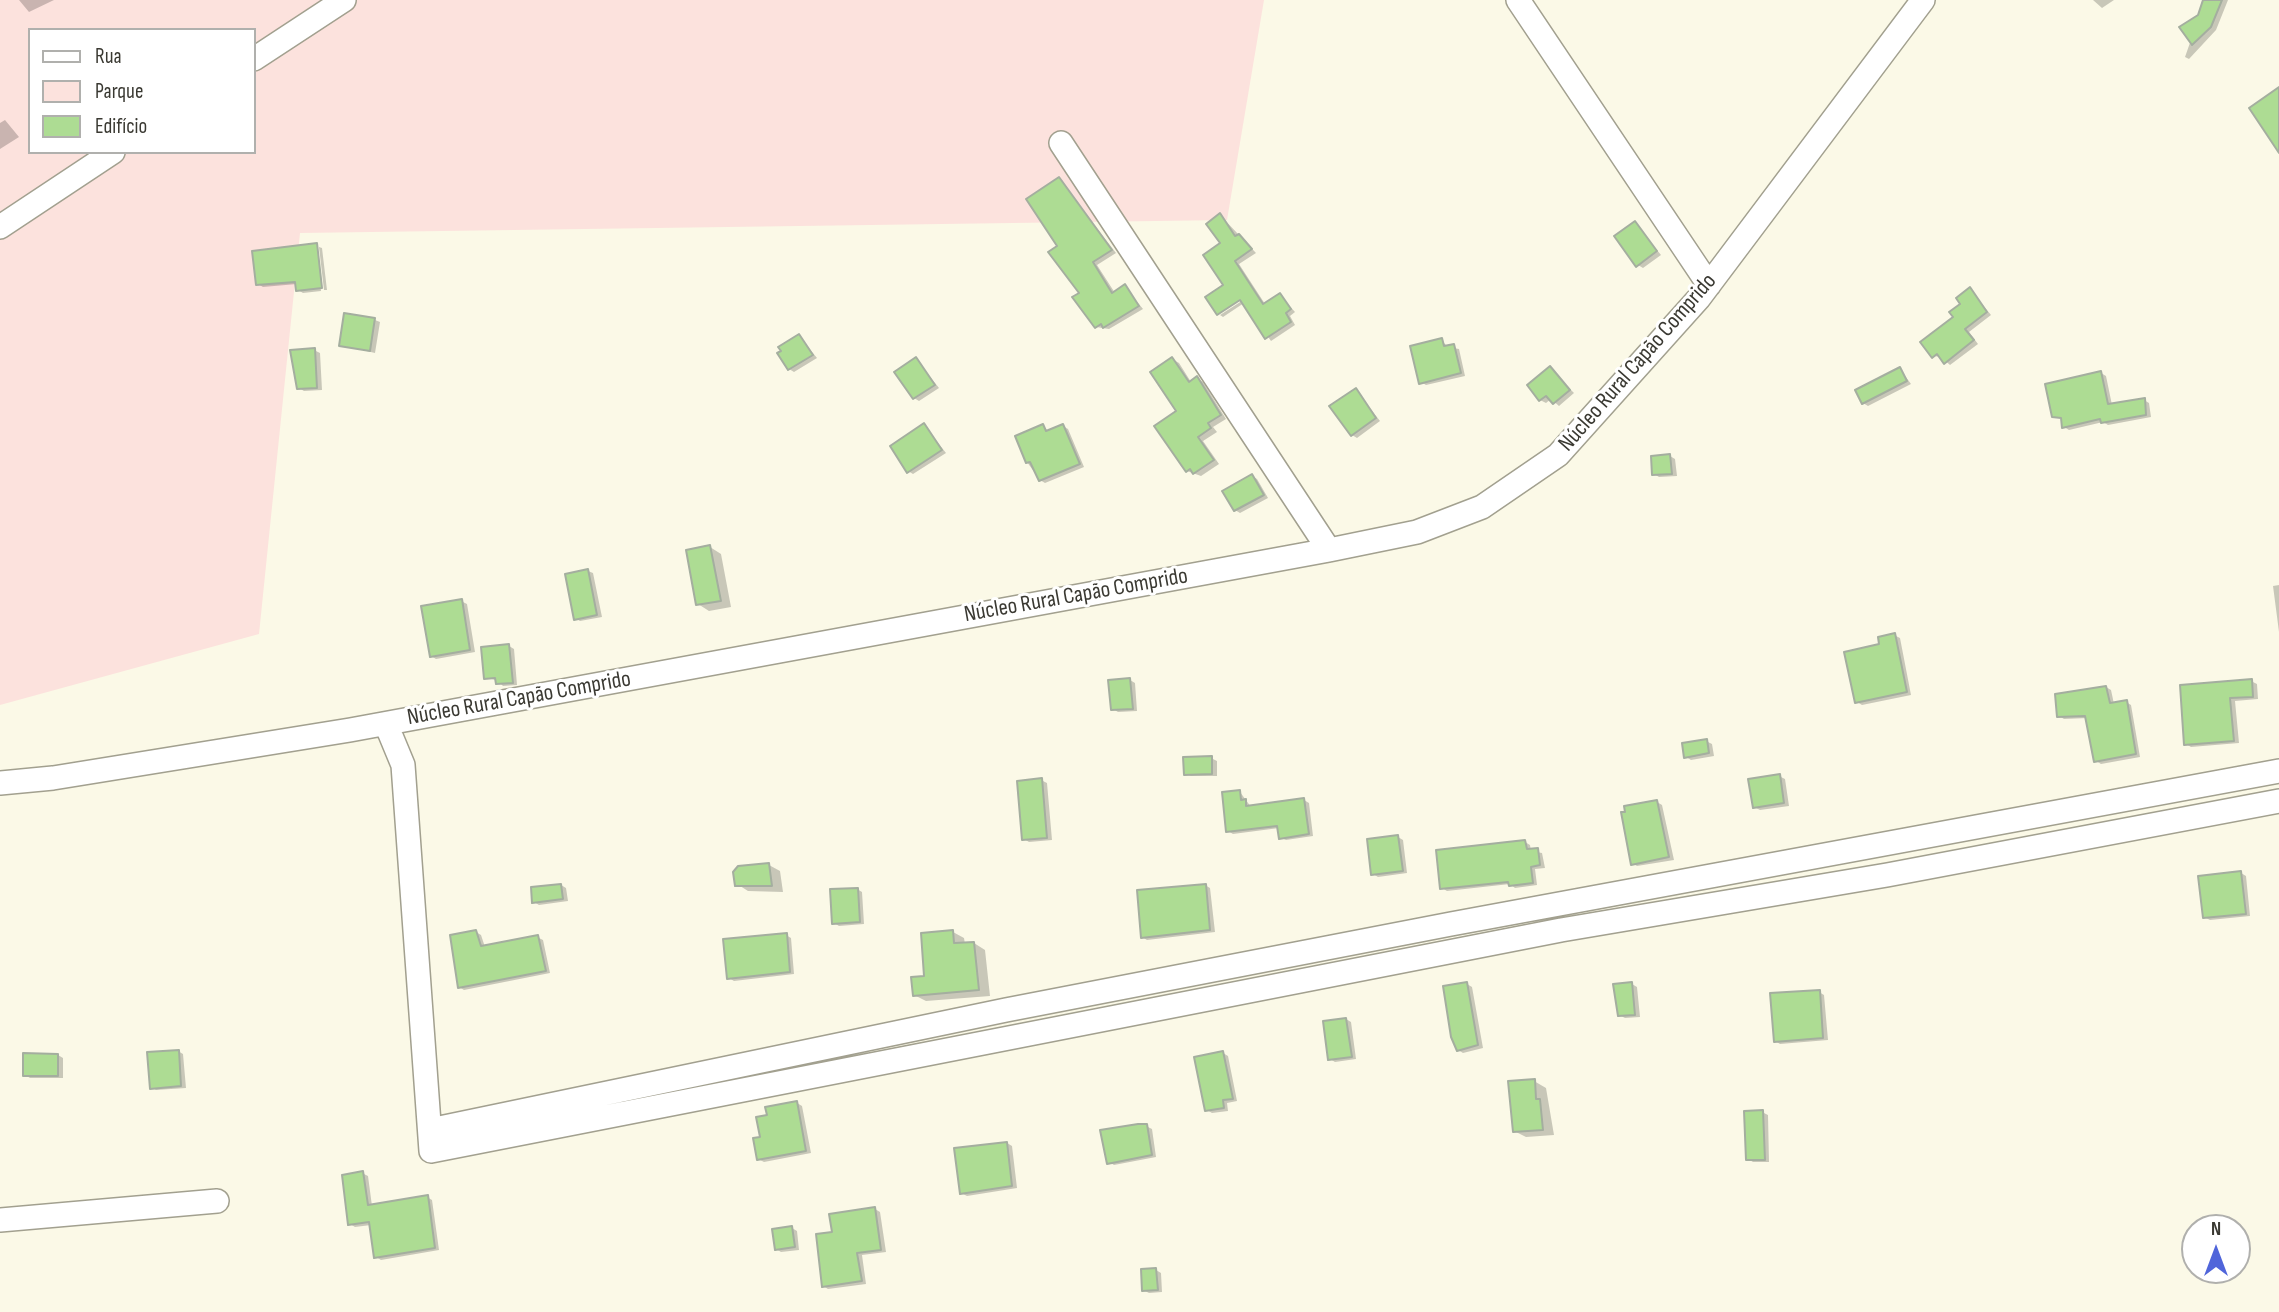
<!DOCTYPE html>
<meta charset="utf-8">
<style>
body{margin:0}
#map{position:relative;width:2279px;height:1312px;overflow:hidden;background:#fbf9e7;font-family:"Sofia Sans Condensed",sans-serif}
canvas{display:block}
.legend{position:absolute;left:28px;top:28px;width:228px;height:126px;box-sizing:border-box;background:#fff;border:2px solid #b0b0ad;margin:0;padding:9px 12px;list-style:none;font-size:21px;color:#3a3932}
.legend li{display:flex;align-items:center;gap:14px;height:35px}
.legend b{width:35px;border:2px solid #b0b0ad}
.north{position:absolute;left:2181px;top:1214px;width:70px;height:70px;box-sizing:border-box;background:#fff;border:2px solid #b0b0ad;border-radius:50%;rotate:0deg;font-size:19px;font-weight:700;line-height:28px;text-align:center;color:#3a3932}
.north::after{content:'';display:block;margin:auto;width:24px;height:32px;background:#5065da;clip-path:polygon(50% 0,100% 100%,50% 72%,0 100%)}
</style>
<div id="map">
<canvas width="2279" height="1312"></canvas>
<ul class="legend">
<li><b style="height:9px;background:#fff"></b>Rua</li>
<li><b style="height:19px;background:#fce2dd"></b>Parque</li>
<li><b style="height:19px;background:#addc93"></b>Edifício</li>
</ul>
<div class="north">N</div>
</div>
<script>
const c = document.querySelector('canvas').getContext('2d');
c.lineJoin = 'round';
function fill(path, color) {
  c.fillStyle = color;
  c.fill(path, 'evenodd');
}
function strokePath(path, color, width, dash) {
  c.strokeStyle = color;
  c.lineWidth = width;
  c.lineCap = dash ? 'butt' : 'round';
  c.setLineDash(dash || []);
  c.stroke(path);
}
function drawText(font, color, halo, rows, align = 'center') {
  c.font = font + ' "Sofia Sans Condensed",sans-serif';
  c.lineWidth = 6;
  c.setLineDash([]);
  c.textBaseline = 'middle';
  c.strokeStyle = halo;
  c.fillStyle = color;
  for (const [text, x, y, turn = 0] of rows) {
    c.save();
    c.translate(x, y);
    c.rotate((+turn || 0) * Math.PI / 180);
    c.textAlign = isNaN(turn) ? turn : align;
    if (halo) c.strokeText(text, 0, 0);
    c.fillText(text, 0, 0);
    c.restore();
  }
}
fill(new Path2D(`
 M0 0H1264L1227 220 300 233 259 634 0 705ZM30 30H254V152H30Z`), '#fce2dd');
fill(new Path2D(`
 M19 0H54L29 12Z
 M2093 0H2114L2102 8Z
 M2205 0H2228L2216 30 2189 59 2185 57Z
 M5 120 19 137 0 149V123Z
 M1059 179 1116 253 1097 265 1115 293 1125 287 1143 309 1109 329 1096 327 1081 293Z
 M1220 215 1256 253 1239 264 1265 304 1280 295 1295 312 1290 316 1295 325 1271 341 1244 303 1223 317 1220 315 1248 297 1225 286Z
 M1635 223 1661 255 1643 268 1638 265Z
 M316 245 321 291 303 293 298 290 297 284 263 287 258 284Z
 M319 247 322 248 327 290H324Z
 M1970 289 1991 315 1969 332 1978 344 1950 365 1941 357 1934 356Z
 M375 320 380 322 375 353 341 345Z
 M799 336 817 358 794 372 789 369 783 351Z
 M1441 340 1448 347 1459 349 1465 376 1426 385 1421 382Z
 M314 350 320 353 322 390 304 391 299 388 297 376 294 374 292 352Z
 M916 359 939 388 919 401 914 398Z
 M1172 359 1179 363 1191 382 1197 378 1203 382 1226 419 1213 427 1217 432 1203 441 1219 464 1201 476 1187 471Z
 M1550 369 1574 393 1559 406 1551 399 1546 403 1540 400Z
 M1900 369 1911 384 1868 406 1863 403Z
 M2101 373 2106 376 2112 405 2144 400 2149 403 2151 417 2108 425 2103 422 2069 430 2064 427 2063 419 2054 416Z
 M1356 390 1380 421 1357 438 1352 435Z
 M924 425 946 453 913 474 908 471Z
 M1043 426 1049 432 1063 426 1068 429 1084 467 1045 483 1040 480 1027 462Z
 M1670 456 1675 459 1677 476 1659 477 1654 474Z
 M1252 476 1257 479 1268 498 1240 513 1235 510Z
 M710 547 721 554 731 607 709 611 698 604Z
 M588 571 593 573 602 617 580 621 575 618Z
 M2279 585V632L2273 586Z
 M461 601 467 604 475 652 436 659 431 656Z
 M1894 635 1900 638 1911 695 1862 705 1857 702Z
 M509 646 514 649 517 685 503 686 497 680 486 678Z
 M1130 680 1135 683 1137 711 1118 712 1113 709Z
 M2251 681 2257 684 2258 699 2235 701 2239 743 2191 747 2186 744 2182 686Z
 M2106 687 2111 690 2114 704 2126 702 2131 705 2140 757 2101 764 2096 761 2088 718 2064 719 2059 716Z
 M1706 741 1712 744 1714 756 1691 760 1686 757Z
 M1211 758 1217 761V776H1191L1185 774Z
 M1779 776 1785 779 1789 806 1760 810 1754 807Z
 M1041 780 1047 783 1052 840 1029 842 1024 839Z
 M1240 792 1251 807 1304 800 1309 803 1313 836 1286 840 1281 838 1279 828 1233 834 1228 831Z
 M1657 802 1662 805 1674 860 1637 866 1632 863Z
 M1398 837 1403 840 1407 873 1378 877 1373 874Z
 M1525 842 1530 845 1531 851 1542 853 1545 868 1535 869 1537 885 1515 888 1510 884 1447 891 1442 888Z
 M769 865 780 871 783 892 748 891 737 884Z
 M2241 873 2246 876 2250 916 2210 920 2204 917Z
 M561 885 566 888 568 901 539 905 534 902Z
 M1205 885 1210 888 1215 932 1147 940 1142 937Z
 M857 889 862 892 864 924 839 926 834 923Z
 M476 932 481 935 485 947 537 937 543 940 550 973 464 990 459 987Z
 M953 932 964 938 965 944 974 943 985 950 990 996 926 1001 914 995Z
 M786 935 791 938 794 974 734 981 729 978Z
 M1467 984 1472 987 1483 1048 1463 1053 1458 1050Z
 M1632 984 1637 987 1640 1017 1625 1018 1619 1015Z
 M1819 992 1824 995 1828 1040 1780 1044 1775 1041Z
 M1346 1019 1351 1022 1356 1059 1335 1062 1330 1059Z
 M178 1051 183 1054 186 1088 156 1090 151 1087Z
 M1223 1053 1228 1056 1237 1101 1227 1103 1228 1111 1212 1113 1207 1110Z
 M58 1055 63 1058V1078H30L25 1075Z
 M1534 1081 1546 1088 1554 1135 1526 1137 1514 1131Z
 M797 1103 802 1106 811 1153 764 1162 758 1159 769 1116Z
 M1762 1112 1768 1115 1769 1162H1753L1748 1159Z
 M1146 1126 1152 1129 1156 1157 1114 1165 1109 1162Z
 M1007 1143 1012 1146 1017 1188 967 1196 961 1193Z
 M362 1173 368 1176 372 1206 427 1197 432 1200 439 1250 381 1260 376 1257 371 1225 355 1227 350 1224Z
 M875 1209 880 1212 886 1252 862 1255 866 1284 828 1289 823 1286 834 1233Z
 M792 1228 797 1231 799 1250 781 1252 776 1249Z
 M1156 1270 1161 1273 1162 1292 1149 1293 1143 1290Z`), '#0003');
const building = new Path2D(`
 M2203 0H2222L2211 27 2192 45 2179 27 2198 15Z
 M2279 87V153L2249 108Z
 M1059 177 1112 250 1093 262 1112 293 1125 284 1139 306 1103 328 1101 324 1095 328 1072 297 1079 293 1048 252 1057 246 1026 199Z
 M1220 213 1235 236 1239 234 1252 249 1235 261 1263 304 1280 293 1291 309 1286 313 1291 322 1265 339 1240 300 1217 315 1205 297 1223 285 1203 255 1220 243 1206 224Z
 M1635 221 1657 251 1636 267 1614 236Z
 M317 243 322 288 296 291 295 282 256 285 252 251Z
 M1970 287 1987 312 1965 329 1974 340 1944 364 1937 354 1932 358 1920 342 1953 317 1949 312 1960 304 1956 298Z
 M344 313 375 318 370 351 339 346Z
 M799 334 813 355 788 370 777 353 781 351 778 347Z
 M1442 338 1444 346 1454 344 1461 373 1419 384 1410 346Z
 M315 348 317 388 297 389 290 350Z
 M916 357 935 385 913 399 894 372Z
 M1172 357 1189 382 1197 376 1221 415 1208 423 1211 428 1198 437 1214 460 1193 474 1190 469 1186 472 1154 426 1176 411 1150 372Z
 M1550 366 1570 390 1553 404 1546 396 1539 401 1527 385Z
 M1900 367 1907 381 1862 404 1855 390Z
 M2101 371 2108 404 2145 398 2146 415 2101 423 2100 419 2062 428 2061 418 2052 417 2045 384Z
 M1356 388 1376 418 1351 436 1329 406Z
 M924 423 942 450 907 473 890 446Z
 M1043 424 1046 431 1063 424 1080 464 1039 481 1030 462 1026 463 1015 436Z
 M1670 454 1672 474 1652 475 1651 456Z
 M1252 474 1264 495 1234 511 1222 491Z
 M710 545 721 601 696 605 686 550Z
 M588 569 597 615 574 620 565 574Z
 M462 599 470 650 430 657 421 606Z
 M1895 633 1907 692 1855 703 1844 652 1879 644 1878 637Z
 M509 644 513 683 496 684 495 678 484 679 481 647Z
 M1130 678 1133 709 1111 710 1108 680Z
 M2252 679 2253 697 2230 698 2234 741 2184 745 2180 685Z
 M2106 686 2110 703 2127 700 2136 754 2094 762 2085 716 2057 717 2055 694Z
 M1707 739 1709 753 1684 758 1682 743Z
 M1212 756V774L1184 775 1183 757Z
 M1780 774 1784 803 1753 808 1748 779Z
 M1042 778 1047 838 1022 840 1017 781Z
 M1240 790 1241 800 1246 799V806L1304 798 1309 834 1279 839 1277 826 1226 832 1222 792Z
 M1657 800 1669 857 1631 865 1621 812H1625L1624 806Z
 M1398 835 1403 871 1371 875 1367 839Z
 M1525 840 1527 849 1538 848 1540 865 1531 867 1533 883 1509 886 1508 882 1440 889 1436 850Z
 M769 863 772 886H735L733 872 738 866Z
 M2241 871 2246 914 2203 918 2198 876Z
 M561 884 563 899 532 903 531 887Z
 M1206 884 1210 930 1141 938 1137 890Z
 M858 888 860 922 832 924 830 889Z
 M476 930 481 946 538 935 546 971 458 988 450 935Z
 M953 930 954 943 974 942 979 990 913 996 911 977 924 976 921 933Z
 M787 933 790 972 727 979 723 939Z
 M1467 982 1478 1045 1457 1051 1451 1037 1443 986Z
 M1632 982 1635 1015 1618 1016 1613 984Z
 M1820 990 1823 1038 1774 1042 1770 993Z
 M1346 1018 1352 1057 1328 1060 1323 1021Z
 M179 1050 181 1086 150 1089 147 1052Z
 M1223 1051 1233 1099 1223 1100 1224 1108 1205 1111 1194 1057Z
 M23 1053 58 1054V1076H23Z
 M1535 1079 1536 1099H1540L1543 1130 1513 1132 1508 1081Z
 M797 1101 806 1151 757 1160 753 1138 760 1137 756 1117 767 1115 765 1107Z
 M1763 1110 1765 1160H1746L1744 1111Z
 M1138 1124H1147L1152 1155 1107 1164 1100 1130Z
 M1007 1142 1012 1186 960 1194 954 1148Z
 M363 1171 368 1205 428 1195 435 1248 374 1258 369 1222 348 1225 342 1175Z
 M875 1207 881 1250 857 1253 862 1281 822 1287 816 1234 832 1232 829 1214Z
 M792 1226 795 1247 775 1250 772 1229Z
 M1156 1268 1158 1290 1142 1291 1141 1269Z`);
fill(building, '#addc93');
strokePath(building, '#a4ae9f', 2);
const minor = new Path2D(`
 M1518 0 1709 285
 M254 59 344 0
 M1061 143 1329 550
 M0 227 113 152
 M386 724 403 765 431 1151 1561 930 1887 875 2279 801
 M0 783 53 778 350 730 1329 550 1417 532 1482 507 1558 455 1699 298 1923 0
 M430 1130 1006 1010 1451 924 2279 771
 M0 1220 217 1201`);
strokePath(minor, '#a2a08f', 26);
strokePath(minor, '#fff', 23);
drawText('23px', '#3a3932', '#fff', [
 ["Núcleo Rural Capão Comprido",1638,363,-49],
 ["Núcleo Rural Capão Comprido",1076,596,-10],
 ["Núcleo Rural Capão Comprido",519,699,-10]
]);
</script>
